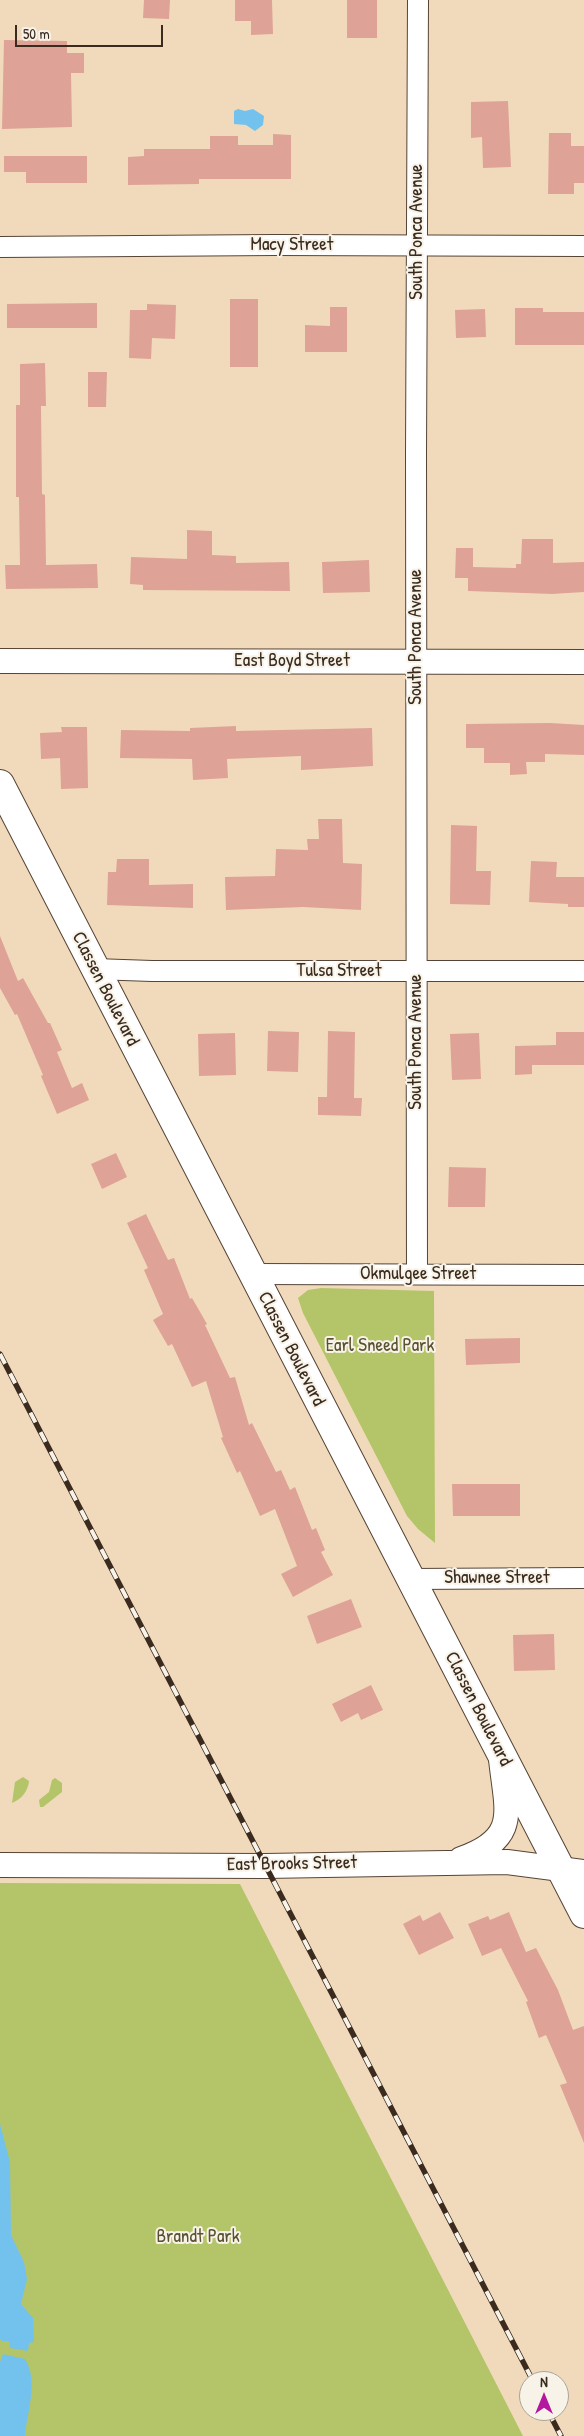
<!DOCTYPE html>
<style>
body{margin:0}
#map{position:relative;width:584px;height:2436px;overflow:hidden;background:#f1dabb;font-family:"Patrick Hand",sans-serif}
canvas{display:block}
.north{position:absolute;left:519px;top:2371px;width:50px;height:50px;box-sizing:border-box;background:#f7f3e8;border:1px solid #aca397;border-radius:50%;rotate:0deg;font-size:14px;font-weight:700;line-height:20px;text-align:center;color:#3b2a1e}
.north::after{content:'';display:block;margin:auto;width:18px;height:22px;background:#b5179e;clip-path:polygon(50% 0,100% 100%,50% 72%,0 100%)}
.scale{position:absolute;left:15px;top:25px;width:148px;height:22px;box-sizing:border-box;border:2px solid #3b2a1e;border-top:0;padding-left:6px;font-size:15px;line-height:18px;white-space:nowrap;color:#3b2a1e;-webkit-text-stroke:4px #f7f3e8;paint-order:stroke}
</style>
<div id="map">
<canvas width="584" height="2436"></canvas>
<div class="north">N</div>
<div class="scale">50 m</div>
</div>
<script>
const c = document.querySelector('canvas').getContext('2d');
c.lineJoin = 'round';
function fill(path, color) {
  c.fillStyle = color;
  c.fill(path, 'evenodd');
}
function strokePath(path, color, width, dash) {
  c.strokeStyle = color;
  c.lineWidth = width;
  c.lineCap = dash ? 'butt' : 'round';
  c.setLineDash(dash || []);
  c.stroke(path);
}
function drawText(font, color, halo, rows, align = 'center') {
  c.font = font + ' "Patrick Hand",sans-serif';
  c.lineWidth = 4;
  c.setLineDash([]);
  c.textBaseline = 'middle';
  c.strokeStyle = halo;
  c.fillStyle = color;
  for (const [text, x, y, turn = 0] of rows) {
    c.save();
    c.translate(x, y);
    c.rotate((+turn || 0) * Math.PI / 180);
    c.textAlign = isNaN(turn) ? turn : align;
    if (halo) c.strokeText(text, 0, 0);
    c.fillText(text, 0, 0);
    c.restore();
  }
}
fill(new Path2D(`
 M321 1288 434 1291 435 1543 418 1529 407 1516 303 1313 298 1298 308 1290Z
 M23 1777 29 1781C28 1791 22 1799 12 1803L15 1782Z
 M55 1778 62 1783V1792L43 1807H40L39 1800 49 1792 52 1780Z
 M0 1883 240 1884 523 2436H0Z`), '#b3c568');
fill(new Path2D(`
 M238 109 245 111 253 109 264 116 263 125 255 131 246 125 234 124V111Z
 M0 2124 10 2162 11 2235 24 2262 27 2279 21 2304 33 2318 34 2342 29 2343 28 2351 10 2348 9 2341H2L0 2339Z
 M3 2354 25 2359C39 2381 27 2412 25 2436H0V2362Z`), '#73c2ee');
fill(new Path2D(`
 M144 0H170L169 19 143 18Z
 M235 0H272L273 34 251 35V21H235Z
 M347 0H377V38H347Z
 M4 40 67 41V53H84V73H71L72 127 2 129Z
 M508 101 511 167 483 168 482 137 471 138V102Z
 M549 133H571V146H584V183H574V194H548Z
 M273 134 291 135V179H199V184L128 185V157L144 156V149H210V136H238V145H273Z
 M4 156H87V183H26V172H4Z
 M230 299H258V367H230Z
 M97 303V328H7V304Z
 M147 304 176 305 175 339 152 338 151 359 129 358 130 310H147Z
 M330 307H347V352H305V325L330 326Z
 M515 308H543V312H584V345H515Z
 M485 309 486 337 456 338 455 310Z
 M45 363 46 406H41L42 494 45 495 46 565 97 564 98 588 6 589 5 565H20L19 497H16V405H20V364Z
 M88 372H107L106 407H88Z
 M187 530 212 531V555L236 556V563L289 562 290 591 143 590V585L130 584 131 557 187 559Z
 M522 539H553V563L584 562V592L552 594 468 591V578H455L456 548H473V567L516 568V564H521Z
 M369 560 370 592 323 593 322 562Z
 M550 723 584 725V755L545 754V762H526L527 774 510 775V763H484V748H466V724Z
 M236 726V731L372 728 373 766 301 770V756L227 759 228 778 193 780 192 759 120 758 121 730 190 731V728Z
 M61 727H87L88 788 61 789 60 758 41 759 40 733 62 732Z
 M318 819H342L343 863 362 864 361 910 303 907 226 910 225 877 275 876 276 849 308 850 307 839H319Z
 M451 825 477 826 476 871H491L490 905 450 904Z
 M117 859H149V885L193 884V908L107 905 108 872H116Z
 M531 861 557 862 556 877H584V907H568V904L529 902Z
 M0 936 18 981 23 978 48 1023H50L62 1050 57 1052 72 1088 82 1083 89 1100 57 1114 41 1076 43 1075 17 1014 15 1015 0 988Z
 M268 1031 299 1032 298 1072 267 1071Z
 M328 1031 355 1032 354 1098H362L361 1116 318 1115V1097H327Z
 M556 1032H584V1065H532V1074L515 1075V1046L556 1045Z
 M235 1033 236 1075 199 1076 198 1034Z
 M479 1033 481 1079 452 1080 450 1034Z
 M116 1153 127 1177 102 1189 91 1164Z
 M449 1167 486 1168 485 1207H448Z
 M146 1214 168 1260 174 1258 190 1299 192 1298 207 1324 205 1325 230 1378 235 1377 249 1425 252 1423 276 1472 281 1470 290 1490 295 1487 312 1530 316 1528 325 1550 321 1552 333 1575 293 1597 281 1574 297 1566 275 1509 260 1516 240 1471 237 1473 221 1438 223 1437 206 1381 192 1387 172 1344 168 1346 153 1320 163 1314 144 1270 148 1268 127 1223Z
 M520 1338V1363L466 1365 465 1339Z
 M452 1484H520V1516H453Z
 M351 1599 362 1627 317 1644 307 1616Z
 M554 1634 555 1670 514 1671 513 1635Z
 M371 1685 383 1710 361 1720 358 1713 341 1722 332 1704Z
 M440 1912 454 1938 419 1955 403 1924 420 1915 423 1921Z
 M509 1912 526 1952 536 1948 558 1990 573 2030 584 2026V2143L560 2085 567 2083 546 2035 539 2038 526 2002 528 2001 501 1948 482 1956 468 1924 488 1916 490 1920Z`), '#dea396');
const minor = new Path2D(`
 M0 247 275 245 584 246
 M94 969 152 971H584
 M252 1274 584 1275
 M417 1274 416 453 418 0
 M410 1579 584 1578`);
const tertiary = new Path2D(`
 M0 661 584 662
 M461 1859C521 1838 506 1810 501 1759
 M0 1865 265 1866 507 1862 584 1872`);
const secondary = new Path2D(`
 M0 784 584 1914`);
strokePath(minor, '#564436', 22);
strokePath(tertiary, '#564436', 26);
strokePath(secondary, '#564436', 30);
strokePath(minor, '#fff', 20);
strokePath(tertiary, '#fff', 24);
strokePath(secondary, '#fff', 28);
const rail = new Path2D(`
 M0 1354 533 2381
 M548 2411 561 2436`);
strokePath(rail, '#3b2a1e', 5.5);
strokePath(rail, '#f7f3e8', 4, [11]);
drawText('19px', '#3b2a1e', '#f7f3e8', [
 ["South Ponca Avenue",417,232,-90],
 ["Macy Street",292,245],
 ["South Ponca Avenue",416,637,-90],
 ["East Boyd Street",292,661],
 ["Tulsa Street",339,971],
 ["Classen Boulevard",105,989,63],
 ["South Ponca Avenue",416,1042,-90],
 ["Okmulgee Street",418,1274],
 ["Classen Boulevard",291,1349,63],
 ["Shawnee Street",497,1578],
 ["Classen Boulevard",478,1709,63],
 ["East Brooks Street",292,1864,-1]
]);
drawText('19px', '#595130', '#f7f3e8', [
 ["Earl Sneed Park",380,1346],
 ["Brandt Park",198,2237]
]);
</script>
